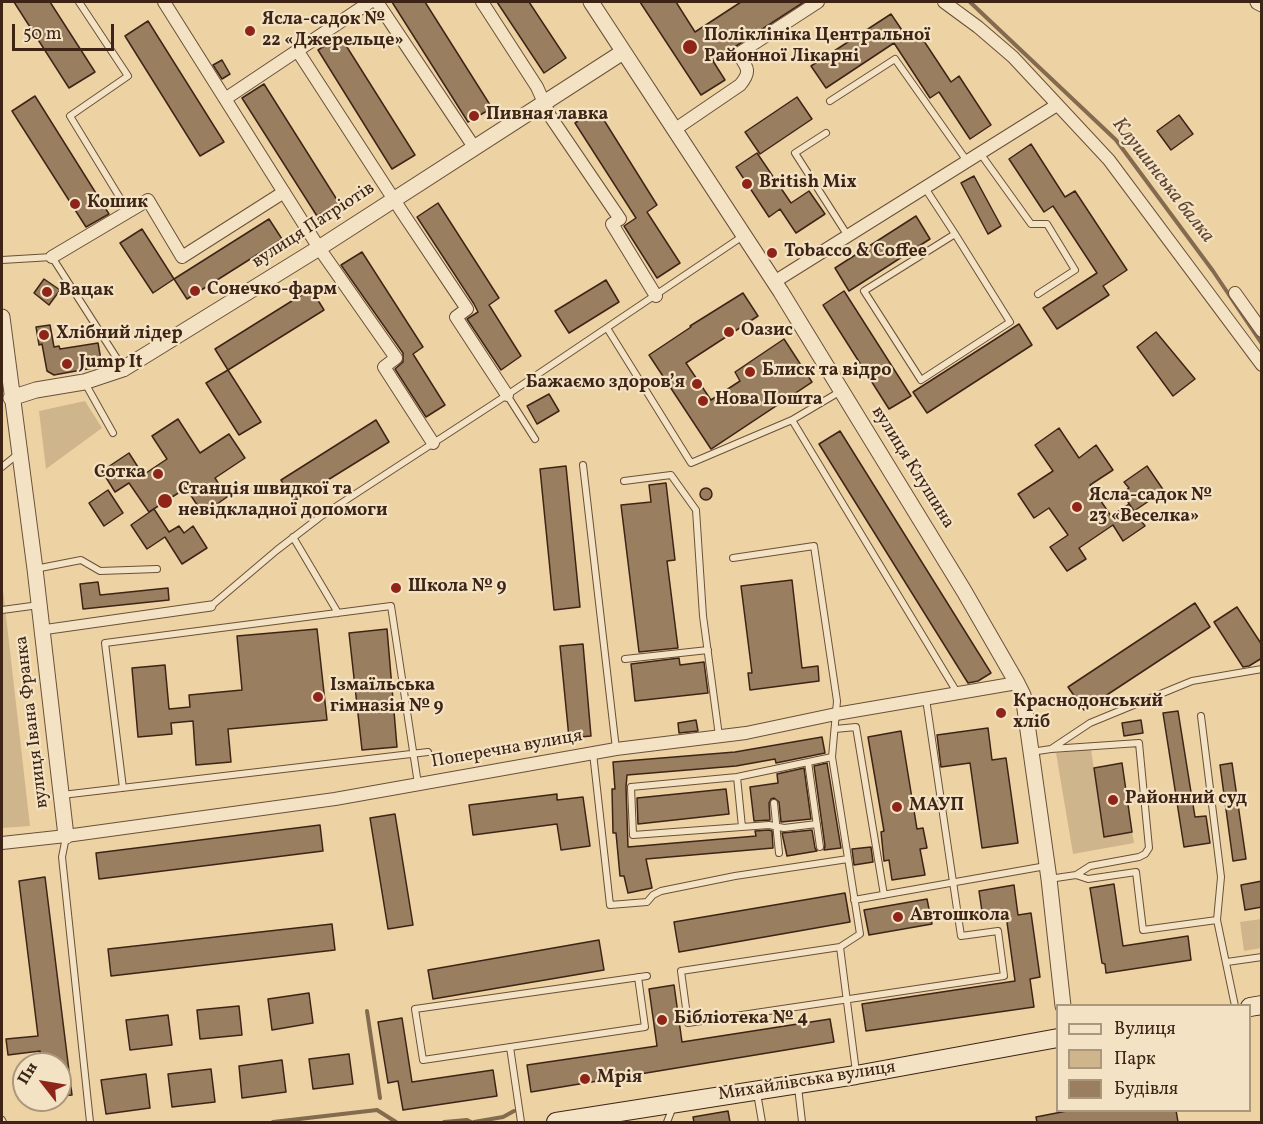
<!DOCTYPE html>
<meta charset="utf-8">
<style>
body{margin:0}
#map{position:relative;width:1263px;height:1124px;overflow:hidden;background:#edd3a3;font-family:Vollkorn,serif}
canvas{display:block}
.frame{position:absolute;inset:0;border:3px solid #3e2417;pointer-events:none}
.legend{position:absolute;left:1056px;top:1004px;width:195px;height:108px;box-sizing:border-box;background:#f3e2c3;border:2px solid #ab967e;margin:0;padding:8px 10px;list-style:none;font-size:18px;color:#3e2417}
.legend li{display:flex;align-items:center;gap:12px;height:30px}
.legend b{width:30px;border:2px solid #ab967e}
.north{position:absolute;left:12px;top:1052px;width:60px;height:60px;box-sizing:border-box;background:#f3e2c3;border:2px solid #ab967e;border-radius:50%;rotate:301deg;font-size:16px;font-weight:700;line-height:24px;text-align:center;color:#3e2417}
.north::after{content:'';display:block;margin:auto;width:21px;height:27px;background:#8f2418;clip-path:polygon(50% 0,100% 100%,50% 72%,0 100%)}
.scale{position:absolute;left:12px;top:24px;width:102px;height:27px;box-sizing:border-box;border:3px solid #3e2417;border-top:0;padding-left:8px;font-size:18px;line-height:21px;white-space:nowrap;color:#3e2417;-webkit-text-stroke:4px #f3e2c3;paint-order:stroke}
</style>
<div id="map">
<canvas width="1263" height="1124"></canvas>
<div class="frame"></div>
<ul class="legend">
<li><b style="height:8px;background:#f3e2c3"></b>Вулиця</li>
<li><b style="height:16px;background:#cfb58b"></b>Парк</li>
<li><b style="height:16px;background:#997f60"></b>Будівля</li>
</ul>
<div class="north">Пн</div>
<div class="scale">50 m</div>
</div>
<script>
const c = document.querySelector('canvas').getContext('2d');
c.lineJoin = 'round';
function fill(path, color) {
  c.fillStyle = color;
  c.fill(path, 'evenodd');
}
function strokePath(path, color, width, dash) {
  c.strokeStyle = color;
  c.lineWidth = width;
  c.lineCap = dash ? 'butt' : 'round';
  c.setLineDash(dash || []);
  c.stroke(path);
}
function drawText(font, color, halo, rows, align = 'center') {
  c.font = font + ' Vollkorn,serif';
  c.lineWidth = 4.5;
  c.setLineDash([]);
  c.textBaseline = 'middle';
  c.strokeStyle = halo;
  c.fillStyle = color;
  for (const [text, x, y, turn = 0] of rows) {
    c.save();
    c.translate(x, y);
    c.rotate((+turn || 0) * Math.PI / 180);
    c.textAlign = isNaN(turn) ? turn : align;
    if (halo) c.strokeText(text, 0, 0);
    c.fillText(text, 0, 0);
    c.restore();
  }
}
fill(new Path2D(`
 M85 401 102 428 46 469 39 411Z
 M2 581 30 826 2 828Z
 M1091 749 1104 837 1132 832 1134 843 1073 854 1056 753Z
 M1261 919V948L1244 951 1240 922Z`), '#cfb58b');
strokePath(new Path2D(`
 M970 2 1116 140 1213 271 1262 344
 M367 1011 380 1098
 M273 1122 377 1110 396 1122
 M444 1122 467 1120 471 1122
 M474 1122 503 1117 514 1111`), '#846a4e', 4);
const building = new Path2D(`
 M14 2H50L95 72 69 88Z
 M392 2H425L492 108 468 122Z
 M497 2H529L566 58 544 73Z
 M640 2H676L695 32 741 2H804L713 61 725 80 701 95Z
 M891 14 908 39 918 32 951 82 959 76 991 125 970 139 939 92 930 98 894 43 826 88 811 66Z
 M148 21 224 142 200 156 125 36Z
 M340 36 415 155 392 169 318 50Z
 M222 60 230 74 222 79 213 65Z
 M264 84 339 203 317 216 242 98Z
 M35 96 109 214 86 227 12 111Z
 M797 97 812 119 760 154 745 132Z
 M597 109 657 205 647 212 680 263 657 278 624 226 636 218 575 123Z
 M1179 115 1193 134 1171 150 1157 131Z
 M1031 144 1065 197 1075 191 1127 270 1103 286 1109 295 1057 329 1043 308 1097 273 1053 206 1044 212 1009 159Z
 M757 153 791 203 809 191 825 214 796 233 780 209 769 217 736 167Z
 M974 176 1001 226 988 234 961 183Z
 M438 203 499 298 489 305 521 356 501 370 467 319 478 312 474 304 417 217Z
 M916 216 930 239 849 291 835 268Z
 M269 219 282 239 187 299 174 279Z
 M142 229 174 279 153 293 120 243Z
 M362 252 423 347 413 354 445 405 426 417 395 369 403 362V353L341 265Z
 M44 279 60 290 49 305 34 293Z
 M606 280 619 302 569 333 555 311Z
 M311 289 324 310 228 370 215 349Z
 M844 291 911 396 889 409 823 305Z
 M743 293 758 316 686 363 711 400 740 381 735 372 784 339 812 382 711 449 649 355 691 327 690 326Z
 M1019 324 1032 345 927 413 913 392Z
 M50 325 54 347 59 346 60 349 98 343 101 360 98 367 54 375 47 371 42 344 39 345 36 327Z
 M1156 332 1195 379 1173 396 1137 347Z
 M228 370 261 422 239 435 206 383Z
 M549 394 559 411 537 424 527 406Z
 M178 419 200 453 229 434 245 458 215 478 227 497 203 514 186 488 149 512 129 483 115 492 102 471 129 453 143 475 167 459 152 436Z
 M376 420 389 442 294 501 281 480Z
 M1059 428 1079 458 1096 445 1113 470 1090 485 1111 516 1129 504 1145 526 1123 541 1113 525 1079 548 1086 559 1067 571 1050 547 1068 535 1049 508 1034 518 1018 494 1053 471 1035 445Z
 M840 431 991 673 978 681 968 683 819 444Z
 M566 466 580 607 554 610 540 469Z
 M1147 466 1164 491 1134 511 1122 493 1129 488 1124 482Z
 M666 483 675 560 667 561 678 648 639 652 621 505 651 502 649 485Z
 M700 494a6 6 0 1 1 12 0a6 6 0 1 1-12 0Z
 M108 490 123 513 104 526 89 503Z
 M154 509 169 532 179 526 184 533 193 526 207 548 182 564 165 537 147 549 131 525Z
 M792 580 802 668 818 666 819 681 750 690 748 673H752L741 586Z
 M98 582 100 595 168 588 169 600 83 609 80 584Z
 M1195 603 1210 627 1084 710 1068 687Z
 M1237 607 1262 645V658L1249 666 1243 667 1214 622Z
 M317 629 327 720 228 729 231 762 196 765 193 721 171 723 172 734 138 737 132 668 165 665 169 709 190 707 189 695 242 690 237 636Z
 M387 629 397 747 362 750 349 633Z
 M583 644 591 736 569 738 560 646Z
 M679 658 680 665 704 662 708 693 635 701 631 664Z
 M1178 711 1195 817 1206 816 1210 843 1184 847 1163 713Z
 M696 720 698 731 679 733 678 723Z
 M1141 720 1143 733 1124 736 1122 723Z
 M988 728 992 760 1006 758 1018 843 982 848 970 763 941 767 937 735Z
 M901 731 917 829 923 828 927 848 920 849 925 875 892 880 889 860 884 861 881 832 884 831 868 737Z
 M822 737 825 753 776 763 775 759 736 766 627 775 626 787 628 847 756 836 755 831 769 830 772 831 773 848 646 859 652 888 628 893 624 876H620L616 833H613L612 789H615L613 762 735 752Z
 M827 763 841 848 824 850 825 846 814 766Z
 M1122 763 1132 832 1104 837 1094 768Z
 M1232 763 1246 859 1233 861 1220 765Z
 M804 768 811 819 781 822 779 802 774 798 771 799 769 803 770 820 754 821 750 787 778 783 777 774Z
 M726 789 729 814 638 824 637 798Z
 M557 794V800L583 797 590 846 561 850 557 824 473 835 469 805Z
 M395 814 413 925 388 929 370 818Z
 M320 825 323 851 99 879 96 853Z
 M812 830 815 848 817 851 787 856 782 833Z
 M871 847 873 862 854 865 852 849Z
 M45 877 72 1095 60 1096V1064H42L40 1051 8 1055 6 1039 38 1036 19 881Z
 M1262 881V907L1245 910 1241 885Z
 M1114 884 1123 946 1188 936 1191 960 1106 973 1105 964 1102 963 1090 888Z
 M1014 885 1018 915 1031 913 1040 977 1030 979 1034 1007 866 1031 862 1004 1015 981 1006 915 983 918 979 891Z
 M845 893 850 922 679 952 674 922Z
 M927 899 932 924 869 935 864 910Z
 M332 924 335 950 111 976 108 949Z
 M599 940 604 970 433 999 428 970Z
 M674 985 682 1042 830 1019 834 1042 531 1092 527 1065 657 1046 649 989Z
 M309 993 313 1023 272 1030 268 999Z
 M239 1006 242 1035 200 1039 197 1010Z
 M168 1015 172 1045 130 1050 126 1020Z
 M402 1018 412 1082 493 1070 497 1096 403 1110 398 1081 388 1083 378 1022Z
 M349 1054 353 1084 313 1089 309 1059Z
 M282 1060 286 1092 242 1098 239 1066Z
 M211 1069 215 1102 172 1107 168 1074Z
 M146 1074 150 1108 106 1114 101 1080Z
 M1072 1110H1176L1178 1122H1037L1036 1117Z
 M728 1111 730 1122H694L693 1117Z`);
fill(building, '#997f60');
strokePath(building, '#3e2417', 1.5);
const service = new Path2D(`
 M79 2 128 76 70 116 128 211
 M830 101 895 59 967 161
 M826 133 795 153 848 236
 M980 153 1031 224H1047L1075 270 1038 294
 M925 188 955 234 1010 322 921 380 864 291 955 234
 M2 260 52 257 123 368
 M607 328 691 463 792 420 841 391
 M85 383 113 433
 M507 395 535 439
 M792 420 958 694
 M583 465 616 749
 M2 467 18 454
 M624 481 671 475 696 510 703 616 719 736
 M293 537 338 613
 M733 558 814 546 837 701 832 757 860 934 840 947 681 971 688 1023 1004 976 998 931 961 936 926 699
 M35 569 81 560 100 571 157 569
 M211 606 277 550 320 517 507 395 743 236
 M2 610 39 605
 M625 659 708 650
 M1201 716 1221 877 1217 920 1235 1006
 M835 729 856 727 884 895
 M1051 749 1139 743 1149 848 1145 854 1139 857 1090 866 1076 875
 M1031 752 1051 749 1090 723 1192 681 1262 669
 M593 753 610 905 647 902 653 895 661 891 735 876 848 859
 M808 762 820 847
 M737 777 742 827
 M123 788 105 643 391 606 418 784
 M62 795 428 752
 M774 803 779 853
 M817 824 784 828 769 825 633 835 631 787 737 777 832 757
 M66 837 62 857 90 1122
 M1049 879 1076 875 1088 879 1136 872 1143 930 1217 920
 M854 900 1046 866
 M840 947 856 1072
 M1227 962 1262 957
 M638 977 645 1027 423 1060 415 1009 647 976
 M510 1047 521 1122
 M798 1087 802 1122
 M757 1093 762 1122
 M2 1120 3 1122
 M667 1122 673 1107`);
const pedestrian = new Path2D(`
 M42 630 211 606`);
const minor = new Path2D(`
 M164 2 319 248 396 358 384 367 433 443
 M377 2 474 147
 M482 2 537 87 550 116 620 219 612 224 656 296
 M944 2 978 27 1013 57 1109 160 1262 365
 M297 50 402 212 467 309 456 317 507 395
 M225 99 370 2
 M674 130 740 85C752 71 747 67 738 54L818 2
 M52 257 148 200 182 257 284 192
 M774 282 1057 105
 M1235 293 1262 331
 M2 843 66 836 335 799 616 749 746 733 836 714 1017 683`);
const tertiary = new Path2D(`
 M591 2 781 292 964 591 1017 683 1023 695 1049 879 1063 1006
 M1258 2 1262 4
 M2 317 35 569 66 836
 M11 398 36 390 84 382 123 369 319 248 623 52`);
const secondary = new Path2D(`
 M1250 1007 1262 1005
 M556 1122 856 1075 1058 1038`);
strokePath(service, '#6a503a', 8);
strokePath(pedestrian, '#6a503a', 11);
strokePath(minor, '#6a503a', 14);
strokePath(tertiary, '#6a503a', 17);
strokePath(secondary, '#3e2417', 20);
strokePath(service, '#f3e2c3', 6);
strokePath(pedestrian, '#f3e2c3', 9);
strokePath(minor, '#f3e2c3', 12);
strokePath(tertiary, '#f3e2c3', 15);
strokePath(secondary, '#f3e2c3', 18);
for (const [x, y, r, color] of [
 [250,31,6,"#8f2418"],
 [690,47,8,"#8f2418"],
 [474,116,6,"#8f2418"],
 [747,184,6,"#8f2418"],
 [75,204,6,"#8f2418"],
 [772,253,6,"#8f2418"],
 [195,291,6,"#8f2418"],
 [47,292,6,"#8f2418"],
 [729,332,6,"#8f2418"],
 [44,335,6,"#8f2418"],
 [67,364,6,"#8f2418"],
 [750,372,6,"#8f2418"],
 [697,384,6,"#8f2418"],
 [703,401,6,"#8f2418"],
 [158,474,6,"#8f2418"],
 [165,501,8,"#8f2418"],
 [1077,507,6,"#8f2418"],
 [396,588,6,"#8f2418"],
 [318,697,6,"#8f2418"],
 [1001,713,6,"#8f2418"],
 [1113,800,6,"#8f2418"],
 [897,807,6,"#8f2418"],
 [898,917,6,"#8f2418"],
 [662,1020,6,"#8f2418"],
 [585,1079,6,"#8f2418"]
]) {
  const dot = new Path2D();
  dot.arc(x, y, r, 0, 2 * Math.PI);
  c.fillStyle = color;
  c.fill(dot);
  strokePath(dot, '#f3e2c3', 2);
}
drawText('bold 18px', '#3e2417', '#f3e2c3', [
 ["Ясла-садок №",262,21],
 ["22 «Джерельце»",262,42],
 ["Поліклініка Центральної",704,37],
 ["Районної Лікарні",704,58],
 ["Пивная лавка",486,116],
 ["British Mix",759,184],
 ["Кошик",87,204],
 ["Tobacco & Coffee",784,253],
 ["Сонечко-фарм",207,291],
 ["Вацак",59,292],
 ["Оазис",741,332],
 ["Хлібний лідер",56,335],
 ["Jump It",79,364],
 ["Блиск та відро",762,372],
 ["Бажаємо здоровʼя",685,384,"right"],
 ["Нова Пошта",715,401],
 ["Сотка",146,474,"right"],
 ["Станція швидкої та",178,491],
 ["невідкладної допомоги",178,512],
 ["Ясла-садок №",1089,497],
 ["23 «Веселка»",1089,518],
 ["Школа № 9",408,588],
 ["Ізмаїльська",330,687],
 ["гімназія № 9",330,708],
 ["Краснодонський",1013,703],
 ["хліб",1013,724],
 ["Районний суд",1125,800],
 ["МАУП",909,807],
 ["Автошкола",910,917],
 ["Бібліотека № 4",674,1020],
 ["Мрія",597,1079]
], 'left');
drawText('18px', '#3e2417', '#f3e2c3', [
 ["вулиця Патріотів",314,226,-33],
 ["вулиця Клушина",912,468,58],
 ["вулиця Івана Франка",33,722,-97],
 ["Поперечна вулиця",507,750,-10],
 ["Михайлівська вулиця",807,1082,-9]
]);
drawText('italic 20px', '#614733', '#f3e2c3', [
 ["Клушинська балка",1162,181,52]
]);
</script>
